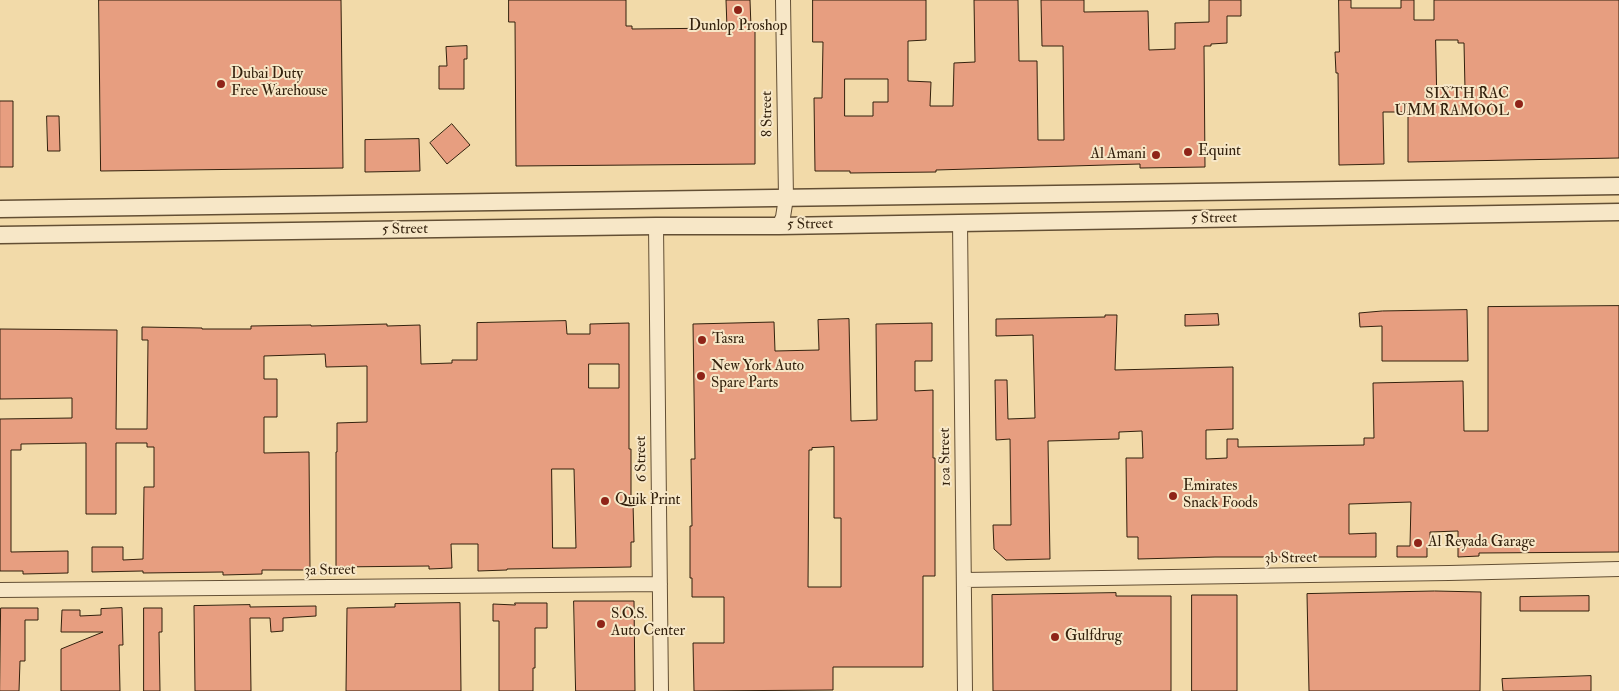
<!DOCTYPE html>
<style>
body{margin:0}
canvas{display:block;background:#f2daa9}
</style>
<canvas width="1619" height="691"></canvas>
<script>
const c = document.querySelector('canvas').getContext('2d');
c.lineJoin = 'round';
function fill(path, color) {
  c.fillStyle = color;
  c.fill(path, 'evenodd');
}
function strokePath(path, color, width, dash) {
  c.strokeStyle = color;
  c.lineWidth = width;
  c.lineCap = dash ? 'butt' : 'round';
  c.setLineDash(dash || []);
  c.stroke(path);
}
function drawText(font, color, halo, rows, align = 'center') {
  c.font = font + ' "IM FELL Double Pica",serif';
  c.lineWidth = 4;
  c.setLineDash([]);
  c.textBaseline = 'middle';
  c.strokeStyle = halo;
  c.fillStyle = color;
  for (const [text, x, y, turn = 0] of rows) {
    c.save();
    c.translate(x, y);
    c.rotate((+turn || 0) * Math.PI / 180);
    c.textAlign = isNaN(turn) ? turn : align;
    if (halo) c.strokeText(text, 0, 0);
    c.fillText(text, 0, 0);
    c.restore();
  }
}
const building = new Path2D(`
 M99 0H341L343 168 101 171Z
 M509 0H626V26H632V29L727 28 726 0H750L751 28H755V164L516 166 515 22H509Z
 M813 0H926V40L908 41V81L931 82 930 106H953L954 63 975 62 974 0H1018L1019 61H1037L1038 140H1064L1063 46H1042L1041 0H1084V12L1148 11 1149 50 1175 49V23L1209 22V0H1241V16H1227V43L1211 44V46H1204L1205 167 1140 168V164L936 170V172L850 173V171H815L814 98H822L823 42H813ZM845 79H888V102H873V116H845Z
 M1339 0H1351V8H1401V0H1414V20H1434V0H1619V158L1408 162V112H1383L1384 164 1339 165 1338 73H1336L1335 52H1339ZM1436 40H1458V43H1464L1465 89H1437Z
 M467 46V59H464V89H439V66H447L446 47Z
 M0 101H13V167H0Z
 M47 116H59L60 151H48Z
 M452 124 470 145 447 164 430 143Z
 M419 139 420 171 365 172V140Z
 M1619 306V552L1479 553V556L1458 557V531L1430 532V546H1427V557H1397V546H1410L1411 502 1349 504V534L1376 533V557H1215L1138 559V537H1127L1126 458H1143L1142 431 1119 432V439L1048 441 1050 559 1006 560 994 549 993 525H1011L1010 439 996 440 995 380H1007L1008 419 1035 418 1033 335 996 336V319L1105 317V315H1117L1115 370 1233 367V429L1206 430V459L1227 458V439H1238V447L1364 445V438H1374L1373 383 1463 381 1464 431H1488V307Z
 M1467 310 1468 361H1382V326L1360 327 1359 313 1382 311Z
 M1218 314 1219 325 1185 326V315Z
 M849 319 851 421 877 420 876 324 932 323V361H915V391L933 390V458H935V576H923V667H833V690L694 691 693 643H724V597H692V578H690V526H692L691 459H695L693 324 774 322 775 351 819 350 818 320ZM834 447V518H841V587H808L809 450H812V448Z
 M566 321 567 334H590V324L629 323V449H631V503H633L634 542H631V567L507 569V570L478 571V544H451L452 568 429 569V566L336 567V452H337V423L367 422V366L326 367 325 354 264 356V379H277V417H264V453L309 452 310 570H262V574L223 575V572L143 573V571L92 572V547H123V560L143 559 144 487H154V447H147V443H116V514H86V443L21 444V450H11V552L68 551V573L23 574V571H0V419L72 418V398L0 399V329L117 330 116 429H147L148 340H142V327L202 328V329H251V326L311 325V326L387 324V326L420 325 421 364 452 363V360H477V323ZM589 364H619V388H589ZM552 469H574L576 548H553Z
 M1435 591 1481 592 1480 691H1309L1307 594Z
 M1116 593V596H1171V691H993L992 595Z
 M1192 595H1237V691H1192Z
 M1589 596V611H1520V597Z
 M574 601H634L635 691H576Z
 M460 603 461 691H346L347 608 395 607V604Z
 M515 603H547V628H535V668H533V691H499V621H493V604L515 605Z
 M250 605V607L316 606V616L283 618V631L271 632 270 618H250L251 691H195L194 606Z
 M1 608H38V620H25V661H20L19 691H0Z
 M122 608 123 645H119L120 691H61V649L103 632H61L62 610H80V616L101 615V609Z
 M144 608H162V632H159L160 691H144Z
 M1591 676V691H1503L1502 679Z`);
fill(building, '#e79e80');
strokePath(building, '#33210d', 1);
const minor = new Path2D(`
 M960 222 965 691
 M656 226 661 691
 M779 226 783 217 786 198 783 0
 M964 580 1449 573 1619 569
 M0 590 660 584`);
const tertiary = new Path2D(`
 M0 209 1619 186
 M0 235 656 226H779L1619 212`);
strokePath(minor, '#634f34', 16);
strokePath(tertiary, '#634f34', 19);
strokePath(minor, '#f7e7c7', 14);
strokePath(tertiary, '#f7e7c7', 16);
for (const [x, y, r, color] of [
 [738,10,5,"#8f2418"],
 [221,84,5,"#8f2418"],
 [1519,104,5,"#8f2418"],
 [1188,152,5,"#8f2418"],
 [1156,155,5,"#8f2418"],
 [702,340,5,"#8f2418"],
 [701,376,5,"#8f2418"],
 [1173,496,5,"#8f2418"],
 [605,501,5,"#8f2418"],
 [1418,543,5,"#8f2418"],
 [601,624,5,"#8f2418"],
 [1055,637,5,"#8f2418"]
]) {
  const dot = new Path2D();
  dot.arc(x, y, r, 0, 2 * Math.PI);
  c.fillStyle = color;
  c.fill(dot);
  strokePath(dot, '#f7e7c7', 2);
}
drawText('15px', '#33210d', '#f7e7c7', [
 ["Dunlop Proshop",738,27,"center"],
 ["Dubai Duty",231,75],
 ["Free Warehouse",231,92],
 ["SIXTH RAC",1509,95,"right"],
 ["UMM RAMOOL",1509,112,"right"],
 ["Equint",1198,152],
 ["Al Amani",1146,155,"right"],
 ["Tasra",712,340],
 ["New York Auto",711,367],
 ["Spare Parts",711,384],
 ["Emirates",1183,487],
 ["Snack Foods",1183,504],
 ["Quik Print",615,501],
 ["Al Reyada Garage",1428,543],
 ["S.O.S.",611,615],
 ["Auto Center",611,632],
 ["Gulfdrug",1065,637]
], 'left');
drawText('15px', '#33210d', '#f7e7c7', [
 ["8 Street",768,114,-91],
 ["5 Street",1214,219,-1],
 ["5 Street",810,225,-1],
 ["5 Street",405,230,-1],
 ["10a Street",946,457,-91],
 ["6 Street",642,459,-91],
 ["3b Street",1291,559,-1],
 ["3a Street",330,571,-1]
]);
</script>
